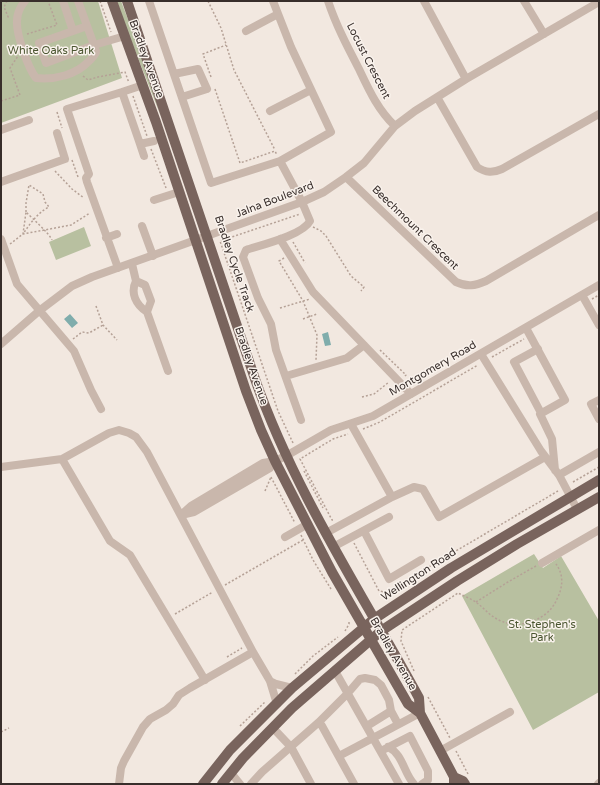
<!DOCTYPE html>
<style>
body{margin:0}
#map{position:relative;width:600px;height:785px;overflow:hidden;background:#f2e8e0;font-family:"Varela Round",sans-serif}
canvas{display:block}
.frame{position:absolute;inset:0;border:2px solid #382e2b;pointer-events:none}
</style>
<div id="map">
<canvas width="600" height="785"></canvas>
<div class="frame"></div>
</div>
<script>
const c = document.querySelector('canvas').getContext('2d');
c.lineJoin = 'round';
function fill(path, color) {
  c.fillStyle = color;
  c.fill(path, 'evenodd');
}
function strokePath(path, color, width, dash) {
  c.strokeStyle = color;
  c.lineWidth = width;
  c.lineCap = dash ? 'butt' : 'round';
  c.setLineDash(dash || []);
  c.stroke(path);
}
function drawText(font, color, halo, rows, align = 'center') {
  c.font = font + ' "Varela Round",sans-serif';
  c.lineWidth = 3;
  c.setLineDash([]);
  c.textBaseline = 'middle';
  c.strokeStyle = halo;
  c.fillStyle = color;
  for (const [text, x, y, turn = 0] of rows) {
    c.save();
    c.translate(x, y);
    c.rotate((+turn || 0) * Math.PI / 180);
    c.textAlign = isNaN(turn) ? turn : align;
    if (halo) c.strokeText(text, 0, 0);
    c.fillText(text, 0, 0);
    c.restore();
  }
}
fill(new Path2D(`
 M1 1H98L122 78 1 123Z
 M117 1H121L132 30 162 119 127 30Z
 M84 227 91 246 56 260 49 242Z
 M534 554 543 568 561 556 599 621V692L533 730 462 596Z`), '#b8c0a0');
fill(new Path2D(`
 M70 314 78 323 72 328 64 319Z
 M328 332 331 345 325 346 322 334Z`), '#80adac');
strokePath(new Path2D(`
 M7 1 4 7 9 19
 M100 1 111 32
 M208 1 221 28 234 70 275 150
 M27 34 57 25 48 1
 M83 76 88 80 98 77 125 72 129 83
 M211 77 203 54 226 45
 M215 89 240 163 275 151 277 155
 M133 96 147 136
 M1 101 20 95 10 68 18 56
 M57 112 62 128
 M151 149 166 188
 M72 160 78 177
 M55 171 72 189 84 198
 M26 212V203L29 185 43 194 45 202 49 207C37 213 30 224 23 234L26 212C33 219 49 233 52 240
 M313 227 321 231 326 236 351 276 364 287 361 291
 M293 242 305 263
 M10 244 23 234 71 225 90 213
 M284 258 279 261 303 301 317 335 316 360
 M592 299 599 295
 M96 306 103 325 117 340
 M280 308 310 299
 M303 319 317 314
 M73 339 82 332 89 333 103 325
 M380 350 406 375 405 376
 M492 357 524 339
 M362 397 374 394 389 382
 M363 429 380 422 478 365
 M293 443 278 411 220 241 300 214
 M304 471 323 508
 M271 477 295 523
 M573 482 599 467
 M265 491 271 477
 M333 520H332L300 459 333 439 348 434
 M301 535 313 560 331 589
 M354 543 379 591 390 593 432 565 558 491
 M225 585 303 540
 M476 602 508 582 536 566
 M175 614 213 592
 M345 631 349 624V620
 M227 657 242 648
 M414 671 401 641 402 630 458 593C464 596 472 599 477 603 484 608 489 615 497 619 517 631 548 621 557 599 563 587 564 575 556 564
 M295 674 313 656 338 637
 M428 697 450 738
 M240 726 266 701
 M1 732 9 728
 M456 751 468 774`), '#b5a196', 1.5, [2, 2]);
strokePath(new Path2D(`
 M25 1C20 7 17 14 17 21 16 34 28 68 36 78 55 80 76 75 89 61 92 58 96 55 96 51 95 49 94 47 94 45L125 36
 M63 1 73 31 87 26
 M149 1 211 183 280 161 331 132 291 47 273 1
 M328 1C336 25 347 46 359 69 369 90 378 110 395 126
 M424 1 466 79
 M524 1 544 34
 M73 31 39 43 46 63 94 45 78 1
 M246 31 278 14
 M174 74 198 69 207 89 182 97
 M143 85 122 92 140 144 154 141
 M437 97 477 167C486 173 493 173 502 169L599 114
 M270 111 311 90
 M1 130 29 120
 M140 144 144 156
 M280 161 302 202 310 221C303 235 261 245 246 250L243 257 258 298 271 324 276 350 301 420
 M346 177 456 282C467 287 475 286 486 281L599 215
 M1 182 65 159 57 133
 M154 200 179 192
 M142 226 153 256
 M106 238 117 234
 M1 239 17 284 74 351 91 390 101 409
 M280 239 313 292 411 394
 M132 264 136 281C130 293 136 305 147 312L151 301 145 285 136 281
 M118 268 87 182 86 178 89 174 67 109 122 92
 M582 295 599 325
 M147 312 168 371
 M526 328 565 400 540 414 552 439 555 470
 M1 344 39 311 72 286 92 277 302 202 324 192 346 177 364 163 395 126 415 111 466 79 599 2
 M538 349 514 362 541 413
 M481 354 541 451 559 475
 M286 376 347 358 364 345
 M599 400 591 404 599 419
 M351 424 392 497
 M62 459 110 541 130 555 205 680
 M1 467 62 459 109 433 119 430 129 433 136 437 147 452 253 652 270 681 277 704
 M577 509 559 475 599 452
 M181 515 191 506 263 463 275 461 286 456 331 430 373 416 599 285
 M181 515 194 512 270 468 275 461
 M364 531 389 579 421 560
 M326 533 392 497 414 487 423 489 439 517 545 457
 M285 537 308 524
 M333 547 389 517
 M542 563 599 530
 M335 671 399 784
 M270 681 276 684 292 688
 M319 722 348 693 360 679 365 678 375 680 381 685 389 700 391 711 398 724
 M367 726 391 711
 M273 728 291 747 311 784
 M388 747C403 754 404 774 414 784
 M381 751 410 736 428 771V780L422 784
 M440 751 510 712
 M339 756 420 713
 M231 773 240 784
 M119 784 121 768 124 761 143 727 150 719 166 710 173 704 179 695 190 688 253 652
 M251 784 262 772 319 722 322 726 354 784
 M598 784 599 783`), '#c9b7ac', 8);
strokePath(new Path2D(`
 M112 1 156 122 246 391 261 430 275 461 332 572 408 704 420 713 454 777V784
 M127 1 255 379C295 493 362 593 419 698L420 713
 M454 777 463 781 465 784
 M203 784 230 750 292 688 374 619 451 568 599 480
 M222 784 243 758 292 708 381 631 457 581 517 544 599 497`), '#79645d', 10);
drawText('11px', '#4a5530', '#f9f2ec', [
 ["White Oaks Park",51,51],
 ["St. Stephen's",542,625],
 ["Park",542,638]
]);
drawText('11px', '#382e2b', '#f9f2ec', [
 ["Bradley Avenue",146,59,70],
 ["Locust Crescent",368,61,63],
 ["Jalna Boulevard",275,200,-21],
 ["Beechmount Crescent",415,228,44],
 ["Bradley Cycle Track",234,264,71],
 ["Bradley Avenue",251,366,71],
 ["Montgomery Road",433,369,-30],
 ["Wellington Road",419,575,-33],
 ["Bradley Avenue",393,654,60]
]);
</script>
